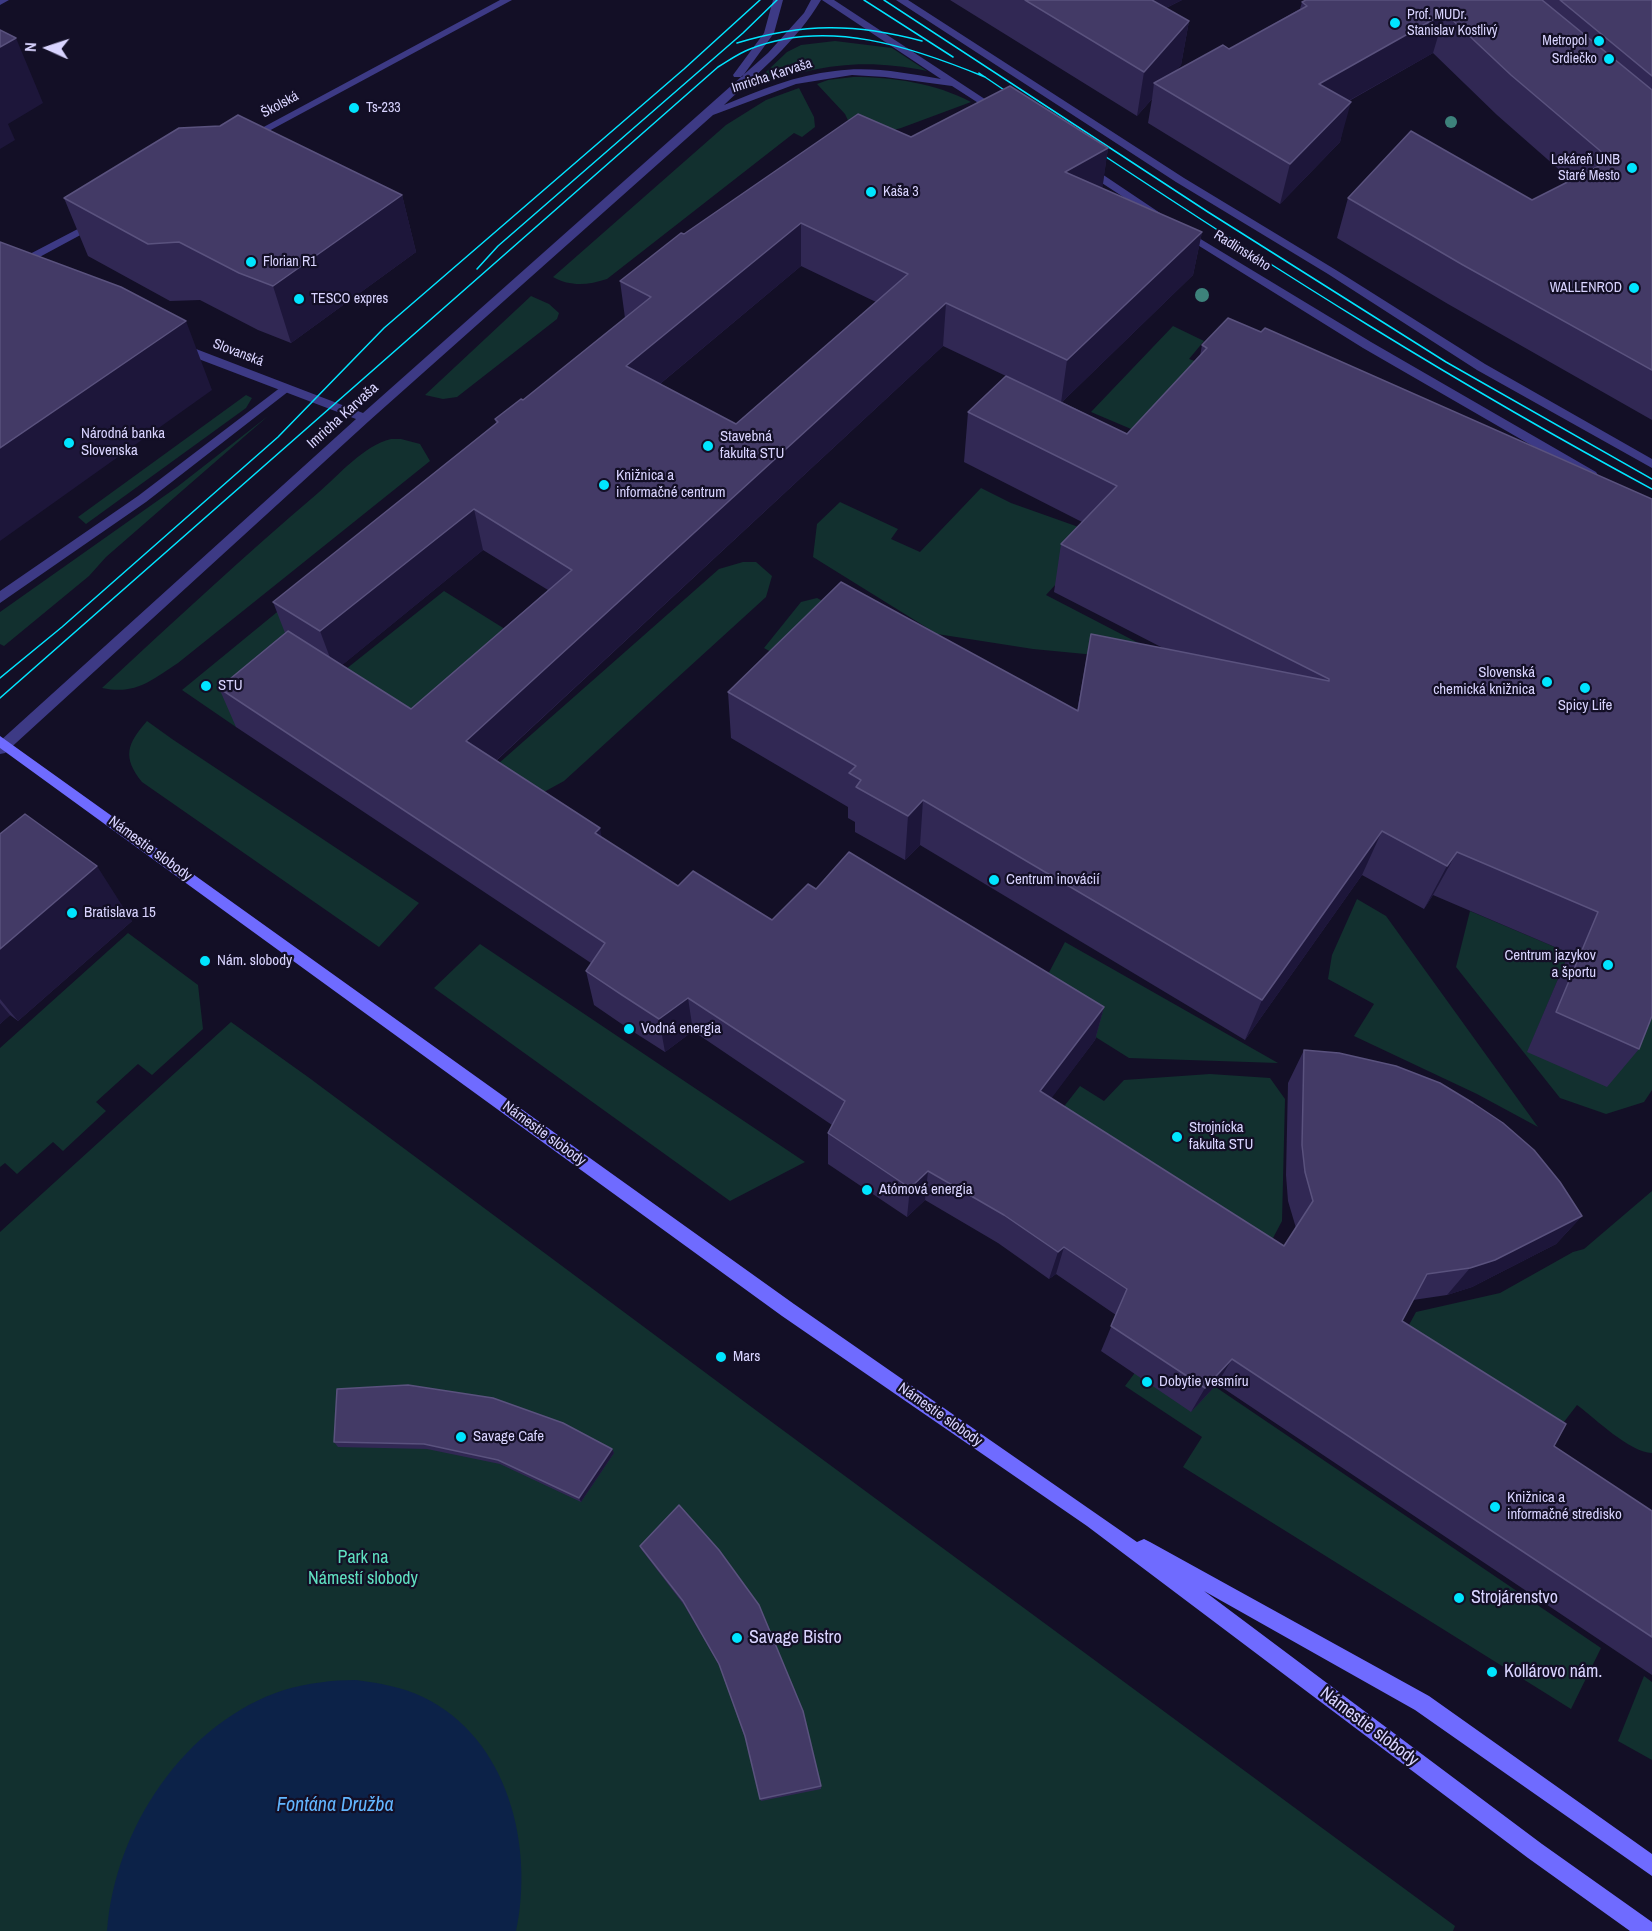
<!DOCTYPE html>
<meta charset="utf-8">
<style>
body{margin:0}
#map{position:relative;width:1652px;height:1931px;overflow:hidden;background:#130f26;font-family:"Archivo Narrow",sans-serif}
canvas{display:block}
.north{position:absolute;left:18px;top:18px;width:60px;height:60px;-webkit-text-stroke:4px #130f26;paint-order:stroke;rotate:273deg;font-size:16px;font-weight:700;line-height:24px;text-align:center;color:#d9d4ff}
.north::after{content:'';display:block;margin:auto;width:21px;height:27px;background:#d9d4ff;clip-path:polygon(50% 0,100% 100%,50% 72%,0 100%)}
</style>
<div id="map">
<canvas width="1652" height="1931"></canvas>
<div class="north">N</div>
</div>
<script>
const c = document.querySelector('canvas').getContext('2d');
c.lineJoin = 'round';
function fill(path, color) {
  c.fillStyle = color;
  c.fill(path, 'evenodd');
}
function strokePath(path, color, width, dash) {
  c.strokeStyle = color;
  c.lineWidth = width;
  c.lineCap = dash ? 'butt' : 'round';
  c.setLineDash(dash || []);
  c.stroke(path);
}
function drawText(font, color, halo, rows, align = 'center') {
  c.font = font + ' "Archivo Narrow",sans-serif';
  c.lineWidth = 4.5;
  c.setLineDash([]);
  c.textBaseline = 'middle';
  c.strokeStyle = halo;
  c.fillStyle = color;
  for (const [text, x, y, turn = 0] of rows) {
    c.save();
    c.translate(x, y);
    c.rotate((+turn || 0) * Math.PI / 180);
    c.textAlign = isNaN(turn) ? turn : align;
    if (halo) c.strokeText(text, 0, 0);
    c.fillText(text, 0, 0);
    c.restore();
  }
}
fill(new Path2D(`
 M835 41 892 48 927 71C858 57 814 66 748 89L787 52 801 45Z
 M853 77C893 77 935 83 971 102L901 128 868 137 853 131 845 114 817 84 828 80Z
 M799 88 814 117 815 127 802 137 794 133 607 279C588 285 571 287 553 277L726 125 766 100Z
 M531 296 549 304 559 313 557 319 457 397 443 399 425 395Z
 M1173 326 1204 341 1189 359 1216 368 1157 440 1091 412Z
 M246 395 252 398 246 408 86 524 78 517Z
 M268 416 106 557 89 576 4 646 0 644V612L177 487Z
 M391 439H401L420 444 430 461 178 663C150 681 136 695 102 688 173 622 244 556 318 493 339 475 363 446 391 439Z
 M454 467 316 659 236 727 182 690Z
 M981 488 1011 503 1101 535 1046 595 1150 649 1106 656 1033 649 937 634 813 557 817 524 840 502 898 529 891 539 920 552Z
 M743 562H756L772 576 766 597 564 781 533 798 490 771 719 569Z
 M444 591 524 641 429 732 336 677Z
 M817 598 917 652 797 667 764 648 801 602Z
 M147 721 172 739 419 903 379 947 142 782C122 757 127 744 147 721Z
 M1357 899 1386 916 1538 1127 1477 1094 1354 1036 1374 1004 1328 979 1332 955Z
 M1470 911 1569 953 1528 1051 1652 976V1090L1644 1102 1606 1114 1560 1098 1456 967Z
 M128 933 198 985 203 1029 152 1075 138 1064 96 1102 106 1111 63 1151 53 1142 17 1174 5 1163 0 1167V1048Z
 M1065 942 1278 1063 1129 1058 1035 999Z
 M480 944 805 1162 730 1201 434 988Z
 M231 1022 308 1077 765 1417 1455 1926 1453 1931H0V1232Z
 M1210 1074 1270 1078 1285 1099 1282 1221 1264 1255 1051 1123 1080 1086 1104 1101 1124 1080Z
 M1652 1191V1453C1629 1452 1596 1419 1577 1405L1557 1431 1403 1336 1416 1312 1500 1293 1573 1252 1584 1249Z
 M1155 1346 1601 1648 1571 1709 1183 1467 1202 1437 1125 1386Z
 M1644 1676 1652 1682V1760L1618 1741Z`), '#12302f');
fill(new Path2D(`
 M356 1680C379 1683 402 1687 423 1697 508 1738 534 1845 516 1931H107C114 1829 185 1722 284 1690 308 1683 332 1680 356 1680Z`), '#0c2248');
fill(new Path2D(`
 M285 384 291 388 289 391 146 502 0 603V591L138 496Z`), '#3d3a85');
fill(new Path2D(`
 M0 0H9L0 5Z
 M500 0H512L254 139 245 137Z
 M773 0H783L774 33 742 77H734L733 75 764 33Z
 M811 0H821C797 41 758 73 724 105 760 90 796 75 835 71 870 66 906 73 941 79L822 0H834L1003 111 994 113 952 86 885 77 852 75 796 84 713 115 369 421 5 753 0 754V741L356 419 175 350V344H183L363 413 768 53 804 13Z
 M896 0H908L1184 178 1336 270 1485 364 1652 459V468L1477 370 1328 274 1176 182Z
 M1086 165 1090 166 1169 219 1168 221H1160L1082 170 1081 168Z
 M95 220 99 221V225L34 260 26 271H18L16 269 26 256Z
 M1184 229 1371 342 1596 472 1598 475 1596 478H1588L1363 348 1180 234 1179 232Z`), '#3d3a85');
fill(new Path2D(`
 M0 736 794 1304 1137 1542 1144 1539 1150 1542 1429 1696 1652 1854V1876L1415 1710 1204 1591 1542 1844 1652 1922V1931H1630L1528 1858 1087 1526 782 1316 0 748Z`), '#6f6bff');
strokePath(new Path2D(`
 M864 0 953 57
 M884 0 1208 212 1446 362 1652 479
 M737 43C803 23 855 23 922 41
 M979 73 1016 98
 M1094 149C1276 270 1460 386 1652 489
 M477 269 498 246 743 33 777 0
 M0 678 62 627 278 437 384 328 684 69 760 0
 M0 698 718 67C728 61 739 53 750 49 828 18 912 47 985 77`), '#00e5ff', 1.5);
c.fillStyle = '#3d827b';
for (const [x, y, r] of [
 [1451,122,6],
 [1202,295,7]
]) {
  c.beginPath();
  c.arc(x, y, r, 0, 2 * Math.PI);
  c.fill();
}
fill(new Path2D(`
 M950 0H1182L1166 8 1189 21 1181 65 1174 72 1229 49 1300 9 1302 2 1306 0H1652V420L1448 304 1337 238 1348 198 1532 200 1571 180 1497 115 1433 53 1349 101 1340 142 1280 204 1148 123 1152 99 1137 116Z
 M911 137 1108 148 1102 188 1202 232 1193 275 1062 402 1127 434 1200 356 1202 345 1652 499 1639 1049 1607 1087 1527 1052 1569 953 1433 895 1424 909 1362 875 1245 1040 920 845 905 860 855 832V822L848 818V807L731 738 728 692 1077 711 1091 634 1163 648 1054 592 1061 544 1082 522 964 462 968 412 1006 376 943 346 496 761 602 838 678 886 772 920 816 889 1104 1007 1095 1040 1051 1098 1284 1246 1296 1228 1288 1201 1286 1175 1288 1083 1304 1050 1582 1216 1556 1244 1472 1287 1447 1295 1413 1300 1402 1321 1554 1446 1652 1511V1675L1217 1384 1191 1412 1101 1351 1116 1315 1056 1274 1049 1279 998 1243 925 1200 907 1217 828 1164V1133L832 1125 693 1031 665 1052 629 1029 594 1005 586 971 591 963 236 727 219 688 285 633 273 602 496 423 495 419 523 400 625 318 620 281 684 234ZM801 266 876 302 736 424 660 384ZM483 550 548 590 411 709 342 665Z
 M402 195 416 252 291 343 258 330 200 300 170 301 88 256 64 198Z
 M0 834 132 921 18 1021 10 1015 0 1024Z
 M334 1442 612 1449 614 1453 581 1502 500 1464 427 1449 338 1447Z
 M679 1505 821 1786V1789L761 1801 745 1738 720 1667 684 1605 641 1549 640 1546Z`), '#312854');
fill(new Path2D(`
 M1126 0H1182L1121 30Z
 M1445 13 1433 53 1309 123 1319 84Z
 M1189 21 1181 65 1162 87 1154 83 1152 99 1137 116 1144 72Z
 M16 38 43 103 8 124 15 140 0 149V47Z
 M1351 102 1340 142 1280 204 1290 164Z
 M1108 148 1102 191 1065 172Z
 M402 195 416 252 291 343 273 286Z
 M801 223V266L631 408 626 366Z
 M1202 232 1193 275 1061 403 1067 360Z
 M946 303 943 346 476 779 466 741Z
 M186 321 212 390 0 541V448Z
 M474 509 483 550 335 671 320 631Z
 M923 800 920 845 905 860 908 816Z
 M600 828 607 865 595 833Z
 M1382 831 1362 875 1245 1040 1262 1000Z
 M1457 852 1433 895 1424 909 1447 866Z
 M97 866 132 921 18 1021 0 999V949Z
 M688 998 693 1031 665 1052 659 1019Z
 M0 1003 10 1015 0 1024Z
 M1104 1007 1095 1040 1033 1123 1040 1091Z
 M928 1171 925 1200 907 1217 910 1188Z
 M1582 1216 1556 1244 1472 1287 1447 1295 1470 1268Z
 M1064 1247 1056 1274 1049 1279 1058 1252Z
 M1232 1359 1217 1384 1191 1412 1205 1388Z
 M612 1449 614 1453 581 1502 579 1498Z`), '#1d163a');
const building = new Path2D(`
 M1025 0H1152L1189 21 1144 72Z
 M1306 0H1542L1652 90V370L1463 265 1348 198 1411 131 1532 200 1611 160 1511 75 1445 13 1319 84 1351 102 1290 164 1154 83 1223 45 1229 49 1307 6 1302 2Z
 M1560 0H1652V76Z
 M0 30 16 38 0 47Z
 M1010 86 1108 148 1065 172 1202 232 1067 360 946 303 466 741 600 828 595 833 678 886 693 871 772 920 808 884 816 889 849 852 1104 1007 1040 1091 1284 1246 1313 1201 1305 1172 1302 1145 1304 1050 1339 1053 1396 1066 1440 1083 1473 1103 1503 1123 1534 1150 1560 1182 1582 1216 1495 1260 1470 1268 1427 1274 1402 1321 1566 1424 1554 1446 1652 1511V1637L1232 1359 1205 1388 1111 1326 1127 1289 1064 1247 1058 1252 1004 1215 928 1171 910 1188 828 1133 845 1101 688 998 659 1019 622 995 586 971 605 943 219 688 288 631 411 709 572 570 474 509 320 631 273 602 498 422 495 419 521 399 523 400 651 297 620 281 681 233 684 234 858 114 911 137ZM801 223 908 274 736 424 626 366Z
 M238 115 402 195 273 286 239 273 179 242 148 244 64 198 179 128 220 126Z
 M0 242 121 287 186 321 0 448Z
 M1228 318 1261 332 1265 328 1652 499V1016L1639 1049 1556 1012 1598 912 1457 852 1447 866 1382 831 1262 1000 923 800 908 816 856 787 861 780 849 773 856 766 728 692 841 582 1078 711 1091 634 1329 681V679L1061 544 1117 486 968 412 1006 376 1127 434 1207 348 1202 345Z
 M25 814 97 866 0 949V834Z
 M408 1385 493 1398 563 1423 612 1449 579 1498 498 1460 424 1444 334 1442 337 1389Z
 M679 1505 719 1550 759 1605 803 1711 821 1786 760 1799 745 1736 719 1664 683 1601 640 1546Z`);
fill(building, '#433a66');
strokePath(building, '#5a527e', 1.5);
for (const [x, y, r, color] of [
 [1395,23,6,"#00e5ff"],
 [1599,41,6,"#00e5ff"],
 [1609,59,6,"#00e5ff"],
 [354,108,6,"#00e5ff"],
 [1632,168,6,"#00e5ff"],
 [871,192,6,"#00e5ff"],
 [251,262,6,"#00e5ff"],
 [1634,288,6,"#00e5ff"],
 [299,299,6,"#00e5ff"],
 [69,443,6,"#00e5ff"],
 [708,446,6,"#00e5ff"],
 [604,485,6,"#00e5ff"],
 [1547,682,6,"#00e5ff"],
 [206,686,6,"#00e5ff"],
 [1585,688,6,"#00e5ff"],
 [994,880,6,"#00e5ff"],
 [72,913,6,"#00e5ff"],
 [205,961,6,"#00e5ff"],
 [1608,965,6,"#00e5ff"],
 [629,1029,6,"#00e5ff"],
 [1177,1137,6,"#00e5ff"],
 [867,1190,6,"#00e5ff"],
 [721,1357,6,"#00e5ff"],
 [1147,1382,6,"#00e5ff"],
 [461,1437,6,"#00e5ff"],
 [1495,1507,6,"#00e5ff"],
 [1459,1598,6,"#00e5ff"],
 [737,1638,6,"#00e5ff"],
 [1492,1672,6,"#00e5ff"]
]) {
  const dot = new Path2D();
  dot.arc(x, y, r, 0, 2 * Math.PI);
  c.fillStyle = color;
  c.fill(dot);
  strokePath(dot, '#130f26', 2);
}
drawText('14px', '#d9d4ff', '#130f26', [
 ["Prof. MUDr.",1407,15],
 ["Stanislav Kostlivý",1407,31],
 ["Metropol",1587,41,"right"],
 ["Srdiečko",1597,59,"right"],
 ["Ts-233",366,108],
 ["Lekáreň UNB",1620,160,"right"],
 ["Staré Mesto",1620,176,"right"],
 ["Kaša 3",883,192],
 ["Florian R1",263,262],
 ["WALLENROD",1622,288,"right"],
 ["TESCO expres",311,299]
], 'left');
drawText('14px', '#d9d4ff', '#130f26', [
 ["Imricha Karvaša",772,76,-18],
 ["Školská",280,105,-28],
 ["Radlinského",1242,251,32],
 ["Slovanská",238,353,21]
]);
drawText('15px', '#d9d4ff', '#130f26', [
 ["Imricha Karvaša",343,416,-42],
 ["Námestie slobody",150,849,36],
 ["Námestie slobody",544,1134,36],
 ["Námestie slobody",940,1415,35]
]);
drawText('15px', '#d9d4ff', '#130f26', [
 ["Národná banka",81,434],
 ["Slovenska",81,451],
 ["Stavebná",720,437],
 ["fakulta STU",720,454],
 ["Knižnica a",616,476],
 ["informačné centrum",616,493],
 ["Slovenská",1535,673,"right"],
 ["chemická knižnica",1535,690,"right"],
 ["STU",218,686],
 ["Spicy Life",1585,706,"center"],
 ["Centrum inovácií",1006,880],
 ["Bratislava 15",84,913],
 ["Centrum jazykov",1596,956,"right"],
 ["a športu",1596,973,"right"],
 ["Nám. slobody",217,961],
 ["Vodná energia",641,1029],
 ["Strojnícka",1189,1128],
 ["fakulta STU",1189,1145],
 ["Atómová energia",879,1190],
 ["Mars",733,1357],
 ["Dobytie vesmíru",1159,1382],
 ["Savage Cafe",473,1437],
 ["Knižnica a",1507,1498],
 ["informačné stredisko",1507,1515]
], 'left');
drawText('18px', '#5fe0c0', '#130f26', [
 ["Park na",363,1558],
 ["Námestí slobody",363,1579]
]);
drawText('18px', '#d9d4ff', '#130f26', [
 ["Strojárenstvo",1471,1598],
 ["Savage Bistro",749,1638],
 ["Kollárovo nám.",1504,1672]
], 'left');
drawText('18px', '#d9d4ff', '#130f26', [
 ["Námestie slobody",1369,1727,37]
]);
drawText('italic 20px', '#62b6ff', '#130f26', [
 ["Fontána Družba",335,1806]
]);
</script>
